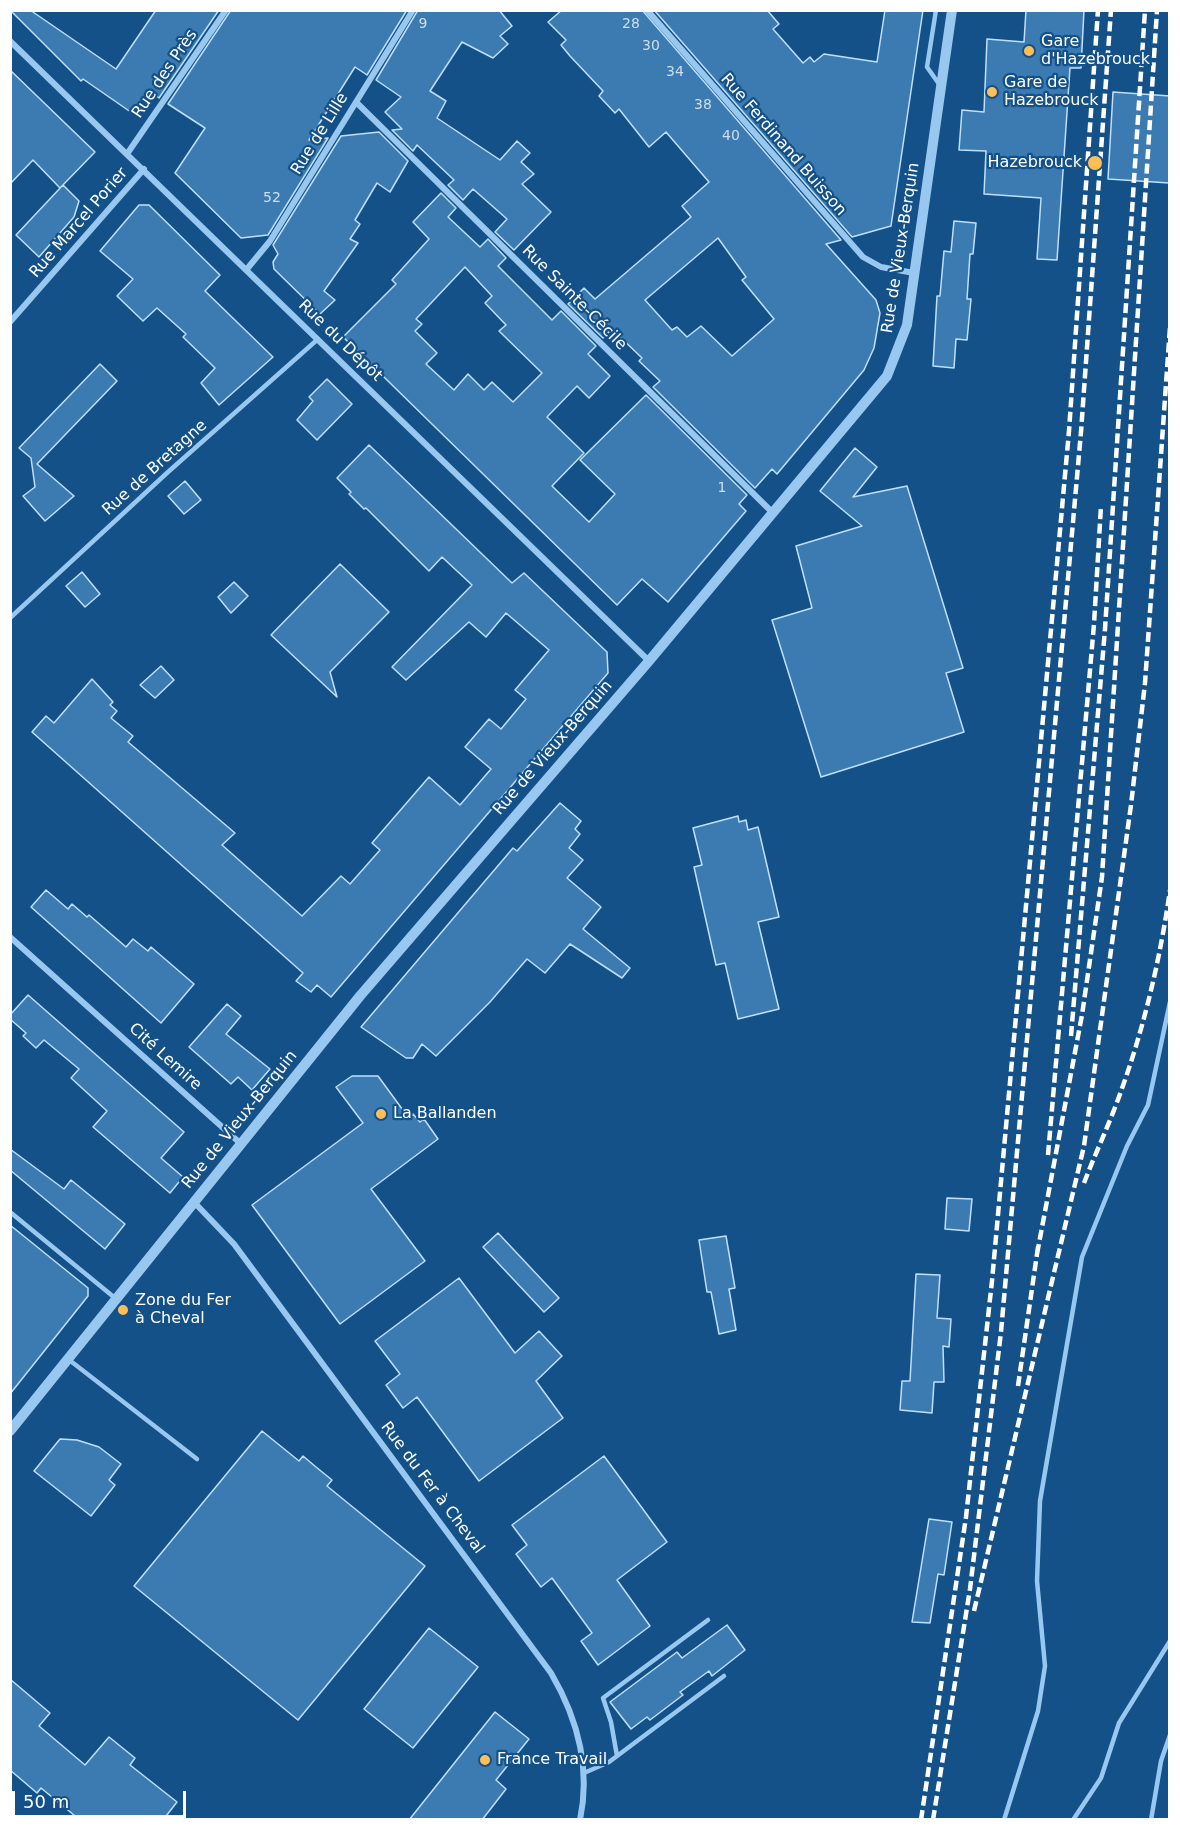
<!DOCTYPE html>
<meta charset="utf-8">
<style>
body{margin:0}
#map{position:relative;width:1180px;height:1830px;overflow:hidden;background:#135188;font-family:"DejaVu Sans",sans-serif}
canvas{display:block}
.frame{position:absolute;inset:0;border:12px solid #fff;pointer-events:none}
.scale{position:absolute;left:12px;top:1791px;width:174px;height:27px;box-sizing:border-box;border:3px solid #fff;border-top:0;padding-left:8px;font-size:18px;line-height:21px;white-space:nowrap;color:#fff;-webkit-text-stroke:4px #135188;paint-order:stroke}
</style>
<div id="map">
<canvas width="1180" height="1830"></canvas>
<div class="frame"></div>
<div class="scale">50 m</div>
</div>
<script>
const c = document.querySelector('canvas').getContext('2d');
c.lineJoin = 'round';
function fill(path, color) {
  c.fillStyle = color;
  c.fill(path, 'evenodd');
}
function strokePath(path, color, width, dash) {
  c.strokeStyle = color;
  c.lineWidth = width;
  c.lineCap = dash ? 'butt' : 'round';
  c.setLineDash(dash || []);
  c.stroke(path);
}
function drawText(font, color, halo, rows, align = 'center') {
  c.font = font + ' "DejaVu Sans",sans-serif';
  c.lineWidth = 4.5;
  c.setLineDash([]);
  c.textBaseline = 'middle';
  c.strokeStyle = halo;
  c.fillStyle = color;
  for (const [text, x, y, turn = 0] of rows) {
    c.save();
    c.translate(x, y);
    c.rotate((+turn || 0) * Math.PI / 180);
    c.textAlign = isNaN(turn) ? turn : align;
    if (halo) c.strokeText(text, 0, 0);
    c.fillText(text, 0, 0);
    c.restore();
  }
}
const building = new Path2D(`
 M10 10H30L116 69 156 10H219L159 98 151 92 135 115 83 79 81 81Z
 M231 10H407L367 75 355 67 309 140 328 138 268 235 241 238 175 173 205 128 168 104Z
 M418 10H499L512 26 500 36 508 44 493 58 462 42 430 91 446 101 437 118 500 160 517 141 530 153 521 162 534 174 522 184 551 212 514 250 495 232 507 219 473 189 463 200 448 185 454 180 417 145 413 151 392 130 402 129 385 112 401 97 376 80Z
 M562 10H642L841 240 826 244 876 300 880 313 874 348 864 370 777 474 772 469 755 488 653 387 660 381 639 361 642 358 612 329 603 338 568 304 584 288 595 299 691 217 682 206 709 182 666 132 649 147 619 109 615 113 599 96 603 91 570 56 561 45 566 40 548 22ZM718 238 746 277 742 280 774 319 732 356 701 326 687 337 677 327 672 330 645 300Z
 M654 10H767L779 24 773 29 803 63 810 57 814 62 824 54 877 62 885 10H923L891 226 852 237Z
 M1026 10H1084L1081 68H1070L1057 260 1037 259 1041 198 984 194 986 151 959 150 962 110 984 112 987 39 1024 42Z
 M10 70 95 152 60 188 33 160 10 184Z
 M1113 92 1170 96 1169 183 1108 179Z
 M379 132 408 161 390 192 377 183 355 220 360 224 350 239 358 243 324 291 335 300 320 314 274 269 273 262 278 254 273 245 341 136Z
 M63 185 79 201 74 217 39 257 16 235Z
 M441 193 456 208 448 217 480 247 488 239 506 258 498 266 552 320 561 311 596 346 588 354 610 376 589 398 577 386 547 417 584 453 552 486 589 522 615 494 580 460 646 395 747 495 739 504 746 511 668 602 642 579 617 605 343 337 396 284 392 280 429 239 413 222ZM465 267 492 296 485 303 506 325 499 331 542 373 513 402 492 382 484 390 468 374 454 390 426 364 437 353 415 331 422 324 416 319Z
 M139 205H149L220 275 205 291 273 357 219 405 201 383 215 368 183 337 186 334 157 308 143 321 117 296 133 279 100 251Z
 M954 221 976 223 973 254H970L967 299H971L967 340 956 339 954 368 933 366 937 296H940L944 251 951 252Z
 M100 364 117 381 37 464 74 496 45 521 23 496 35 487 31 458 19 448Z
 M327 379 352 404 317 440 297 420 313 401 309 397Z
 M369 445 512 583 524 573 607 652 608 673 331 997 317 985 311 992 296 981 303 973 32 732 46 716 54 723 92 679 113 702 110 705 117 711 111 718 133 736 128 742 235 833 222 845 302 916 341 876 350 884 380 850 372 843 429 777 460 805 491 769 465 747 489 719 501 729 526 699 515 690 549 650 506 613 486 637 469 622 406 680 392 667 472 585 442 557 429 571 366 508 364 509 349 494 351 492 337 478Z
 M855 448 877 467 853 497 907 486 963 668 946 673 964 732 821 777 772 620 812 608 796 546 862 526 820 491Z
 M185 481 201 500 184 514 168 496Z
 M340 564 389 612 330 672 337 697 271 635Z
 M82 572 100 594 85 607 66 586Z
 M234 582 248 596 231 613 218 597Z
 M161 666 174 680 155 698 140 685Z
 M560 803 581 821 575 829 580 834 569 848 583 860 567 878 601 907 583 929 630 968 622 978 570 944 545 973 527 959 490 1002 436 1056 422 1044 413 1058H406L361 1027 513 848 517 851Z
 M738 816 739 822 746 820 748 830 758 827 779 917 758 922 779 1009 738 1019 725 963 716 965 694 867 702 865 693 828Z
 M46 890 68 909 72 904 87 917 89 915 126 947 133 939 148 951 151 947 194 984 161 1023 31 907Z
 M28 995 184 1132 161 1158 183 1177 170 1193 93 1127 107 1111 71 1078 79 1069 44 1040 36 1048 23 1036 26 1033 10 1019V1015Z
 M227 1004 241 1016 226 1034 270 1069 252 1090 238 1077 231 1084 189 1047Z
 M352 1076H378L408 1117 413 1114 420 1122 424 1119 438 1139 371 1189 425 1261 340 1324 252 1205 363 1123 336 1087Z
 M10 1149 64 1189 71 1180 125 1224 105 1249 10 1170Z
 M947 1198 972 1199 969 1231 945 1229Z
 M10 1225 88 1288V1296L10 1394Z
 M498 1233 559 1298 544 1312 483 1247Z
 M726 1236 735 1288 729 1289 736 1330 719 1334 711 1292H707L699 1240Z
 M916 1274 940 1275 937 1318 951 1319 949 1347 943 1346 944 1382H934L932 1413 900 1410 902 1381H910Z
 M459 1278 515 1353 539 1331 562 1356 536 1381 563 1418 479 1481 417 1397 403 1408 386 1385 400 1374 375 1341Z
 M262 1431 299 1461 303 1456 316 1467 332 1480 327 1486 425 1566 298 1720 134 1586Z
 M60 1439 77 1440 99 1447 121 1464 109 1480 115 1485 91 1516 34 1471Z
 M604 1456 667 1542 617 1580 650 1626 598 1665 581 1641 592 1633 552 1578 541 1587 516 1554 527 1545 512 1525Z
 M929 1519 952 1522 944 1575 938 1574 930 1623 912 1622Z
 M727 1625 745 1650 712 1676 709 1671 680 1692 683 1695 650 1720 647 1717 631 1729 610 1702 677 1652 682 1658Z
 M429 1628 478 1667 413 1748 364 1709Z
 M10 1679 50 1713 39 1726 85 1765 109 1737 135 1758 130 1765 177 1802 163 1820H80L41 1788 37 1793 10 1770Z
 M495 1712 529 1739 496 1780 506 1789 482 1820H409Z`);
fill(building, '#3b7bb2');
strokePath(building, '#bee0fc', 1.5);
strokePath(new Path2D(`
 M936 10 927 67 939 84
 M10 618 168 472 318 339
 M10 1212 115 1298
 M68 1359 197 1459
 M617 1756 611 1722 603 1698 708 1620
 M584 1773 609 1762 724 1676
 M1004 1820 1038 1711 1045 1666 1037 1581 1040 1501 1082 1257 1127 1146 1148 1105 1170 1002
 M1073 1820 1101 1778 1119 1723 1170 1641
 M1151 1820 1161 1761 1170 1735`), '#98c8f0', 4.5);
strokePath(new Path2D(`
 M647 10 863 257 881 267 914 273
 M10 41 649 661
 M356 102 773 513
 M127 154 226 10
 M247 269 270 241 413 10
 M10 322 144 169
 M10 937 240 1143
 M193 1201 234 1244 551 1673C578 1719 591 1767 580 1820`), '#98c8f0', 6);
strokePath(new Path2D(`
 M10 1431 360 996 649 661 887 376 907 325 952 10`), '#98c8f0', 10);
strokePath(new Path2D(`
 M1071 1036 1105 629 1145 10
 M1048 1155 1094 624 1101 506
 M1084 1183C1095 1154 1109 1125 1120 1094 1144 1028 1160 960 1170 890
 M1037 1254 1082 1015 1102 877 1157 10
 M1018 1386 1038 1247
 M974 1611 1084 1146 1131 805 1145 683 1170 327
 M921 1820 966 1517 992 1281 1069 431 1098 10
 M933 1820 970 1589 1001 1332 1081 432 1111 10`), '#fff', 4.5, [10, 4.5]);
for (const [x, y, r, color] of [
 [1029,51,6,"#ffbf57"],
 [992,92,6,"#ffbf57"],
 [1095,163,8,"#ffbf57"],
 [381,1114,6,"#ffbf57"],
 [123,1310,6,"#ffbf57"],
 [485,1760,6,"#ffbf57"]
]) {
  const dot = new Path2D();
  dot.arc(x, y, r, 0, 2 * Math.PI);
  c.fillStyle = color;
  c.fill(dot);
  strokePath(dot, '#135188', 2);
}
drawText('14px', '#cedeec', null, [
 ["9",423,24],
 ["28",631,24],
 ["30",651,46],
 ["34",675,72],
 ["38",703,105],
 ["40",731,136],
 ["52",272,198],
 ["1",722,488]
]);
drawText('16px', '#fff', '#135188', [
 ["Gare",1041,42],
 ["d'Hazebrouck",1041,60],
 ["Gare de",1004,83],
 ["Hazebrouck",1004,101],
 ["Hazebrouck",1082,163,"right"],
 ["La Ballanden",393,1114],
 ["Zone du Fer",135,1301],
 ["à Cheval",135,1319],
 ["France Travail",497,1760]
], 'left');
drawText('16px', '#fff', '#135188', [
 ["Rue des Près",165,74,-56],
 ["Rue de Lille",320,134,-58],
 ["Rue Ferdinand Buisson",783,145,49],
 ["Rue Marcel Porier",79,223,-49],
 ["Rue de Vieux-Berquin",901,248,-81],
 ["Rue Sainte-Cécile",574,298,45],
 ["Rue du Dépôt",340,341,44],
 ["Rue de Bretagne",155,468,-42],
 ["Rue de Vieux-Berquin",553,748,-49],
 ["Cité Lemire",165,1057,42],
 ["Rue de Vieux-Berquin",240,1120,-51],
 ["Rue du Fer à Cheval",432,1488,53]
]);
</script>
